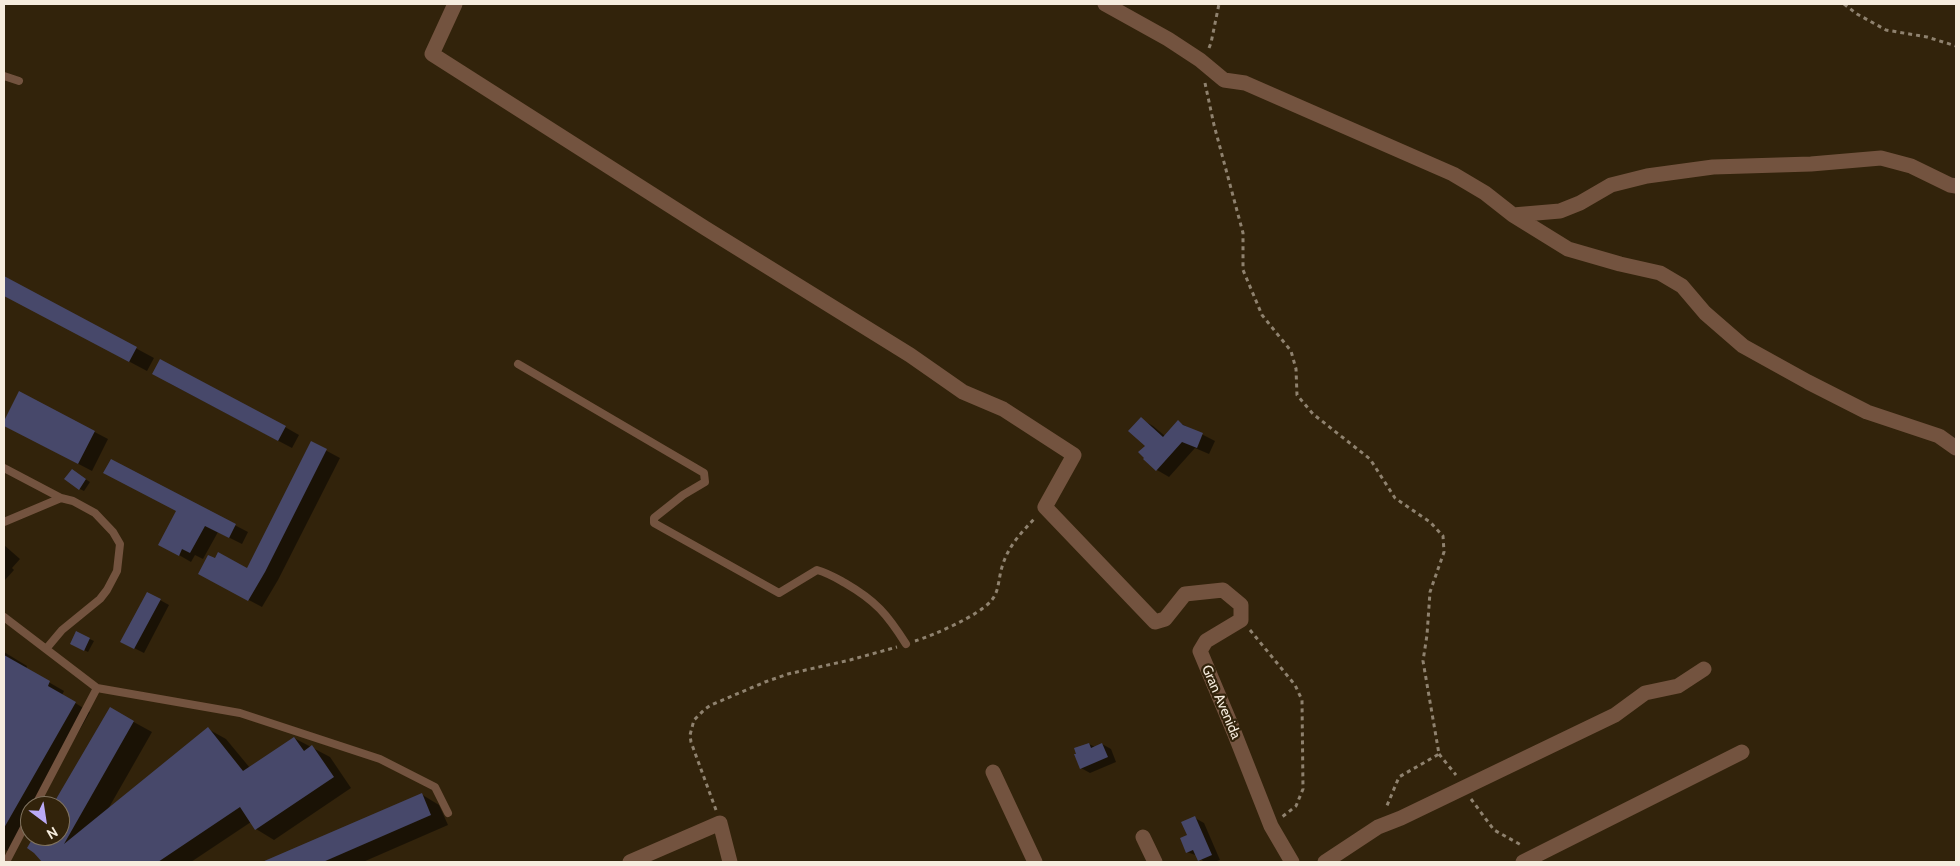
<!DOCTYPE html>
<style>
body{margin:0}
#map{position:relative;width:1960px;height:866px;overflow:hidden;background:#32230b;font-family:Cabin,sans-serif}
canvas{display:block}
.frame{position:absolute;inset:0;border:5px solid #f6ecde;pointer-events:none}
.north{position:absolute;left:20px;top:796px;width:50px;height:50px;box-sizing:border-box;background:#32230b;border:1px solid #80735f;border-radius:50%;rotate:149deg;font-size:14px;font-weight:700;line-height:20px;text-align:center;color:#f6ecde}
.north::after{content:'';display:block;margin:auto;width:18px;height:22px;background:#baaaf6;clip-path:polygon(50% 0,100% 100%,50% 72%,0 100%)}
</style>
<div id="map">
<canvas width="1960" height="866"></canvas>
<div class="frame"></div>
<div class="north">N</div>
</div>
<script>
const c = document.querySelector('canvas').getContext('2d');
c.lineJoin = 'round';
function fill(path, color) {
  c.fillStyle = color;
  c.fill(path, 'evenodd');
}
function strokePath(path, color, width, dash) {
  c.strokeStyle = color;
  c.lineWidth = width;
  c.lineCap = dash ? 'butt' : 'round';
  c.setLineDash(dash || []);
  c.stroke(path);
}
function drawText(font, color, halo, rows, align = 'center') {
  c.font = font + ' Cabin,sans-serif';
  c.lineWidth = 4.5;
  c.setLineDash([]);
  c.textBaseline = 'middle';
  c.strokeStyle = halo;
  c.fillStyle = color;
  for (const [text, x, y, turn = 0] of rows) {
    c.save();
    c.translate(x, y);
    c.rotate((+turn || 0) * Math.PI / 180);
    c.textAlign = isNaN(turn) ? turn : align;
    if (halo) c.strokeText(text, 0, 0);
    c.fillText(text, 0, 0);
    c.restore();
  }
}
fill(new Path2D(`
 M4 277 154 358 147 371 4 295Z
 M167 382 285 427 299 435 292 448Z
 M20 393 108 439 92 471 4 425Z
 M1141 419 1153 426 1165 436 1178 422 1215 441 1209 454 1195 448 1169 477 1157 470 1147 446Z
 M312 443 340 458 278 580 262 607 213 581 247 569Z
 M111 461 248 532 242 544 218 532 203 559 195 555 191 562 172 551 178 511Z
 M76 473 90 482 84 491 80 489Z
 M4 545 20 559 12 568 14 570 5 580Z
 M160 600 169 605 144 653 122 642Z
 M77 633 94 641 88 652 76 646Z
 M4 652 27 666 26 669 64 691 62 695 90 712 36 806H30V816L9 852 4 849Z
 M110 709 152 732 107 811 208 729 226 739 250 768 294 738 330 757 351 788 274 840 256 829 251 822 191 862H44L35 852 36 836H60V806H53Z
 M1089 744 1095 747 1102 744 1111 749 1116 762 1090 773 1081 768Z
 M421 794 439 805 448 825 363 862H265Z
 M1195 818 1204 823 1220 860 1214 862H1204L1198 856 1187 852Z`), '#0007');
fill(new Path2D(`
 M4 276 137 347 129 362 4 296Z
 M160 359 286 426 278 441 152 374Z
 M19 391 95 431 78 464 4 426V421Z
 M1141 417 1163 437 1178 420 1183 425 1203 433 1197 448 1182 442 1156 471 1143 459 1144 458 1138 452 1145 446 1128 431Z
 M311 441 327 449 265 572 248 601 198 574 208 555 215 558 218 552 247 568Z
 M111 459 236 524 229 538 205 526 190 553 182 549 179 556 158 545 176 511 103 473Z
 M72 469 86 479 79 490 64 479Z
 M147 592 161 599 134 649 120 642Z
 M76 631 90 638 84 651 70 644Z
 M4 655 50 681 48 686 76 702 4 828Z
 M110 707 134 721 64 844 208 727 243 771 294 737 304 751 312 745 334 777 255 830 240 807 158 862H42L34 853 27 848 34 836H60V806H52Z
 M1089 743 1091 748 1102 743 1108 757 1080 769 1074 754H1076L1074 748Z
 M422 793 431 815 323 862H262Z
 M1195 816 1212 855 1198 861 1193 850 1186 853 1180 838 1187 835 1181 822Z`), '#47486a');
strokePath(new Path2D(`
 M1844 4 1857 14 1886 30 1927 37 1956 46
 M1209 48 1211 43 1219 4
 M1205 83 1214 125 1243 233V270L1262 315 1291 351 1296 369 1297 395 1313 414 1370 459 1395 498 1430 522 1443 536 1444 552 1430 592 1427 635 1423 661 1439 754 1399 777 1386 808
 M1250 630 1295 685 1302 700 1303 789 1296 806 1282 817
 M915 641C934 635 978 616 991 601 1000 591 998 577 1003 564 1009 545 1022 532 1036 517
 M1439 754 1456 775
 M1471 799 1494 830 1523 846
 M716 810 691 742 690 735 694 720 705 709 711 705 765 682 788 674 850 660 897 647`), '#8f826f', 3, [4, 4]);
strokePath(new Path2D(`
 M4 76 19 81
 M518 364 704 473 705 482 683 495 654 518V523L779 593 817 570C828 573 836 578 845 583 876 601 887 614 906 644
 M4 468 61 498
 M4 522 61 498 73 501 95 513 113 532 120 544 117 571 107 590 100 599 62 630 46 649
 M4 617 97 688 240 713 380 759 435 787 448 813
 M35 806 97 688
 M6 862 30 816`), '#73533f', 8);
strokePath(new Path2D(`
 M455 4 432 54 705 228 910 355 963 392 1003 409 1074 455 1045 507 1155 622 1165 619 1185 594 1223 590 1241 605V620L1206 641 1200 651 1234 732 1271 826 1292 862
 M1105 4 1168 39 1200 60 1224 80 1245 83 1453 174 1485 193 1513 215 1568 249 1620 264 1660 273 1682 286 1705 313 1743 346 1808 382 1867 412 1939 436 1956 448
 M1513 215 1560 211 1580 203 1611 185 1647 176 1713 167 1811 164 1881 158 1911 166 1950 185 1956 186
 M993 772 1035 862
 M1143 837 1155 862
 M630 862 720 823 730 862
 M1325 862 1378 827 1401 818 1615 715 1645 693 1678 686 1704 669
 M1523 862 1742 752`), '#73533f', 15);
drawText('14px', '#f6ecde', '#32230b', [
 ["Gran Avenida",1221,702,67]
]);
</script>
